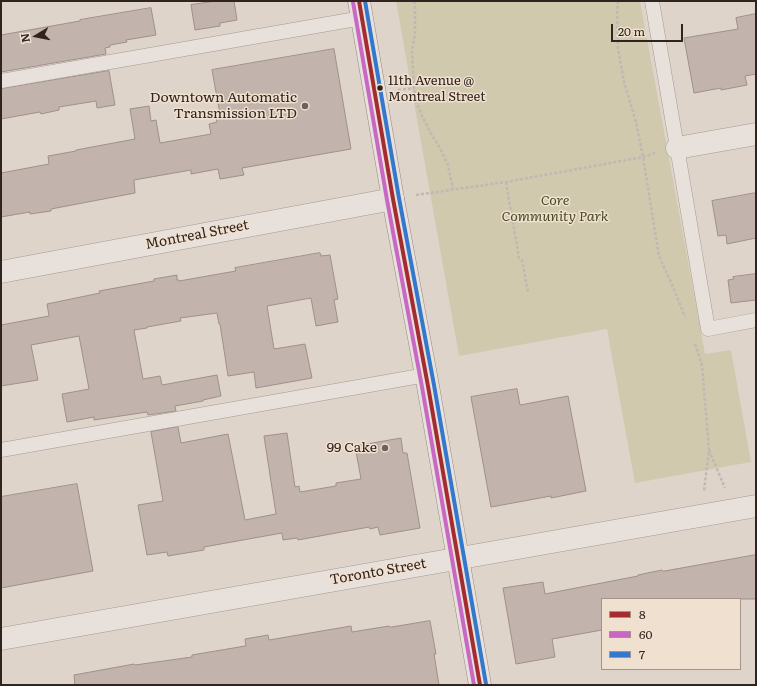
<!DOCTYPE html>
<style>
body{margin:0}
#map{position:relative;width:757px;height:686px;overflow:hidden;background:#dfd4ca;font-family:Literata,serif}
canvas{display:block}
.frame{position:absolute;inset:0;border:2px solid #31231d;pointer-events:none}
.legend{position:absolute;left:601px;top:598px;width:140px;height:72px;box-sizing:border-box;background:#f0e0d0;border:1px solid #a49488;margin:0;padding:5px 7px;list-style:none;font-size:12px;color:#31231d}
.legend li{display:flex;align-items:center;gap:8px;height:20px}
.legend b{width:20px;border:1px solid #a49488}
.north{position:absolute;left:16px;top:16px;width:40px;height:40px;-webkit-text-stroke:3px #f0e0d0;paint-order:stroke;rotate:260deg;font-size:11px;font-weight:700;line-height:16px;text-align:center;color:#31231d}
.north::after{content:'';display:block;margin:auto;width:14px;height:18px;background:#31231d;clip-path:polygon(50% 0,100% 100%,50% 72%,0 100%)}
.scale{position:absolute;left:611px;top:24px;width:72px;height:18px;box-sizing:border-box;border:2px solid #31231d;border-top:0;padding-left:5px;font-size:12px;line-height:14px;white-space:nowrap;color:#31231d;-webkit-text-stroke:3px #f0e0d0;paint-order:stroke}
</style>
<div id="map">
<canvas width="757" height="686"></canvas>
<div class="frame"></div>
<ul class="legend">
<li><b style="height:5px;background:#a42c31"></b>8</li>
<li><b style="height:5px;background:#c968c4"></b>60</li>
<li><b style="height:5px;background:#3478cb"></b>7</li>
</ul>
<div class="north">N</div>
<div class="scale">20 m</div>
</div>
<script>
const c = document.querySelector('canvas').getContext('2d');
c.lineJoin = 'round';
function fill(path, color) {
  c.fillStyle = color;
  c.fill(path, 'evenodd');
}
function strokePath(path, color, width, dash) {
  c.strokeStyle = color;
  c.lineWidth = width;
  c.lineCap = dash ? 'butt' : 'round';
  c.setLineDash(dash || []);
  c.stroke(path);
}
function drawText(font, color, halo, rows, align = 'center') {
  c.font = font + ' Literata,serif';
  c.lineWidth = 3;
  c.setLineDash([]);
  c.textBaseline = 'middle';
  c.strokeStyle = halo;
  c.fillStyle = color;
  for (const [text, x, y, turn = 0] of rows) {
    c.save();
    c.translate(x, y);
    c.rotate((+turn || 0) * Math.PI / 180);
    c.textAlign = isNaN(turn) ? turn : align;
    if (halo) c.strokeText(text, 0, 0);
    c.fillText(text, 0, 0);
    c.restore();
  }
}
fill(new Path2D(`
 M396 1H640L705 354 731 350 751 462 635 483 607 329 459 356Z`), '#d0c9ae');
const building = new Path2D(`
 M216 1H234L237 20 220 23V26L195 30 191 5Z
 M151 8 156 35 126 40 127 42 110 45V47L105 48 106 54 1 72V35L80 21V20Z
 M756 14V74L745 76 747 85 721 90V88L694 93 684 38 738 29 736 18Z
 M334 49 351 149 242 168 244 175 220 179 218 169 191 174V170L134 180 135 193 51 209V211L30 214V212L1 217V173L49 164 48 156 76 151V150L135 139 130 109 149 106 151 121 156 120 160 143 211 134 209 124 217 122 215 114H220L212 70Z
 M109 71 115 105 97 108 96 101 59 107V110L41 114 40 112 1 119V89Z
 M756 193V238L727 244 726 235 718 236 712 201Z
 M320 253 321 256 330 255 338 299 334 300 338 322 316 326 311 298 267 306 274 349 305 344 312 378 256 388 254 372 228 376 220 324H219L217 313 180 318 181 321 147 327V328L134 330 143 379 160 376 162 385 217 375 221 396 203 400V401L175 406 176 411 148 415 147 412 94 420V417L67 422 62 394 89 389 79 336 31 345 38 380 1 386V325L49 316 47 304 100 293 99 291 154 281V279L177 275V280H179V281L236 271 235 268Z
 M756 274V300L731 303 728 280 734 279 733 277Z
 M517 389 520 405 568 396 586 491 551 498V496L491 507 471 397Z
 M178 427 181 443 228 434 245 520 276 514 264 436 287 433 295 487 299 486 300 492 336 486V483L361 479 355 446 401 438 403 453H407L420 528 380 535 378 527 370 529 369 527 298 540 297 538 283 540 282 533 204 547V550L168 556 167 552 147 555 138 505 163 501 151 432Z
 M77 484 93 571 1 588V497Z
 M756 555V599H602V630L552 639 555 657 516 664 503 588 543 582 545 594 638 576V575L662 570 663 571Z
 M430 621 436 654H434L439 685H75L74 675 134 664 135 665 192 657V655L245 646H246L245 639 268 635 269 640 351 626 352 632 389 626 390 627Z`);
fill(building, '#c2b3ac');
strokePath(building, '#9e908a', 1);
const lane = new Path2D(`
 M652 1 708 329 756 320
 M1 81 362 18
 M1 450 426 375`);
const street = new Path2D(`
 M677 148 756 134
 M1 272 393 199
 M1 639 756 506`);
const secondary = new Path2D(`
 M359 1 393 199 428 386 480 685`);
strokePath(lane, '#a49a94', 15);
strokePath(street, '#a49a94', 23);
strokePath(secondary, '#948a83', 23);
strokePath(new Path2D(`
 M414 1 415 7V33L412 51 414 88 416 101 422 116 432 135 441 150 448 165 453 189
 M618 1 617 12 618 49 624 82 636 122 643 157 659 256 673 287 685 317
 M398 90 414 88
 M506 182 519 258 522 260 528 292
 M416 195 506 182 643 157 655 153
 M695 344 702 365 709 450 704 491
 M709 450 725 488`), '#c0b8b2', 2.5, [3, 2]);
strokePath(lane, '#e8e1db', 14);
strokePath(street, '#e8e1db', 22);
strokePath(secondary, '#e8e1db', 22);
strokePath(new Path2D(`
 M359 1 393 199 428 386 480 685`), '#a42c31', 4);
strokePath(new Path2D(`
 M353 2 387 200 422 387 474 685`), '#c968c4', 4);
strokePath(new Path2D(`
 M365 1 399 198 434 385 486 684`), '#3478cb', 4);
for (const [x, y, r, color] of [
 [380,88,3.5,"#31231d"],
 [305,106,4,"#6e615a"],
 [385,448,4,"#6e615a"]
]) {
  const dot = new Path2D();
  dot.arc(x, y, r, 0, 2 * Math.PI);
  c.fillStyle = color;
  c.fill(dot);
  strokePath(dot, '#f0e0d0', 1.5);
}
drawText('13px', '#31231d', '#f0e0d0', [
 ["11th Avenue @",388,81],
 ["Montreal Street",388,97]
], 'left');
drawText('14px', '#31231d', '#f0e0d0', [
 ["Downtown Automatic",297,98],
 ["Transmission LTD",297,114],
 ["99 Cake",377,448]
], 'right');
drawText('italic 14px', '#494b26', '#f0e0d0', [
 ["Core",555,201],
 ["Community Park",555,217]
]);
drawText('14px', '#31231d', '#f0e0d0', [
 ["Montreal Street",197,235,-11],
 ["Toronto Street",378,572,-10]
]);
</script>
